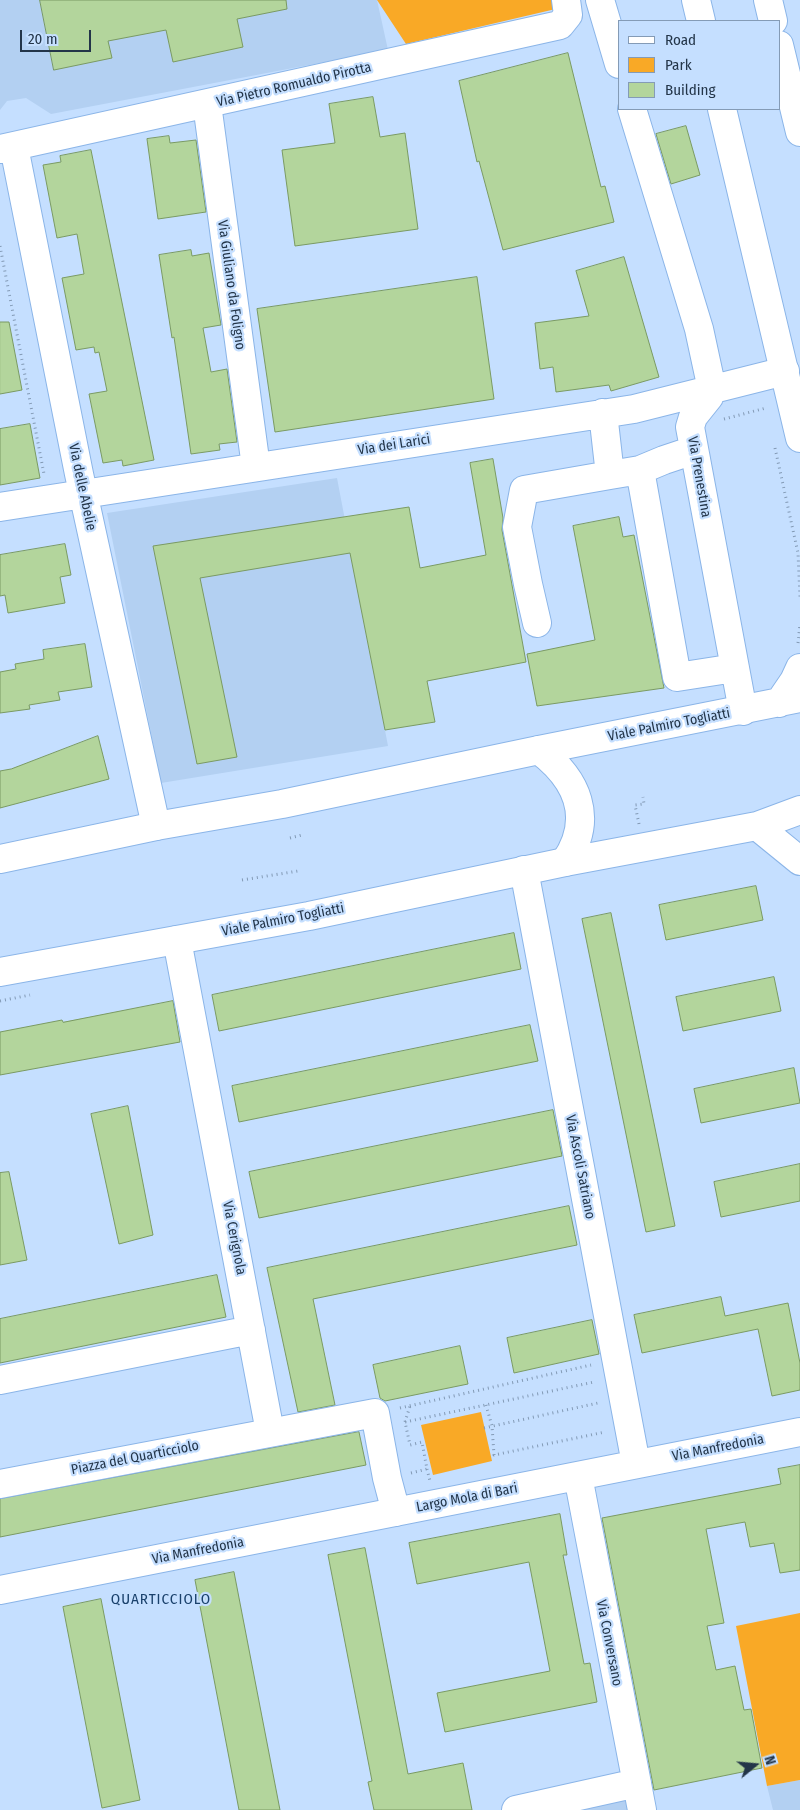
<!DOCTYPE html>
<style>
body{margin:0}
#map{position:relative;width:800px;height:1810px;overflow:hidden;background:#c5dfff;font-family:"Fira Sans Condensed",sans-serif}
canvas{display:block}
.legend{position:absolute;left:618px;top:20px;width:162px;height:90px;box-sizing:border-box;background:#c5dfff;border:1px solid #849bb6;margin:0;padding:6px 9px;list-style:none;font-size:15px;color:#233549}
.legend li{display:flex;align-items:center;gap:10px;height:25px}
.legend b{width:25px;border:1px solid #849bb6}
.north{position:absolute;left:730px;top:1740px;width:50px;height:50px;-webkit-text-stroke:4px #c5dfff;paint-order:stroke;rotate:73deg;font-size:14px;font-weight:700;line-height:20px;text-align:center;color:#233549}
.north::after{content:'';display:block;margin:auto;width:18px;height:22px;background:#233549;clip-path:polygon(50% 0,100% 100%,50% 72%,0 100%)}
.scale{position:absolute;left:20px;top:30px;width:71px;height:22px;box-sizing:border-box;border:2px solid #233549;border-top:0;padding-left:6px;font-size:15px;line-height:18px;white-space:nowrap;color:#233549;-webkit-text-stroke:4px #c5dfff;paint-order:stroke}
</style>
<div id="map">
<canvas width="800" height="1810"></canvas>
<ul class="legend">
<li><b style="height:6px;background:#fff"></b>Road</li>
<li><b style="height:14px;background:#f9a926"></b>Park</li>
<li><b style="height:14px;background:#b3d59c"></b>Building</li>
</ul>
<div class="north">N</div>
<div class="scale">20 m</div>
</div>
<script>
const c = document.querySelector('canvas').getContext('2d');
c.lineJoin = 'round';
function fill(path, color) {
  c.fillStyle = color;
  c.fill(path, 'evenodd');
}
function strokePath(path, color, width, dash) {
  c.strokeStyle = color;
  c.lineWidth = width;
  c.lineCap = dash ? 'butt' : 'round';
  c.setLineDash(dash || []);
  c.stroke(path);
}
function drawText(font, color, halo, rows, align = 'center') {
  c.font = font + ' "Fira Sans Condensed",sans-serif';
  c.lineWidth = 4.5;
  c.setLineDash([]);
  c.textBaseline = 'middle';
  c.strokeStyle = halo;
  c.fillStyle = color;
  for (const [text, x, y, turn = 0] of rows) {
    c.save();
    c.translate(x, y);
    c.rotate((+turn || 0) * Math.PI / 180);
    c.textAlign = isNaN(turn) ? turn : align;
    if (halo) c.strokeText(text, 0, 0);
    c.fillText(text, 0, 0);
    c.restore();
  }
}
fill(new Path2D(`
 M0 0H377L388 50 51 114 26 98 7 101 0 110Z
 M337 478 388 746 161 783 107 513Z
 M800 1780V1810H773L767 1786Z
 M627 1799 629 1810H578Z`), '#b3d0f2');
fill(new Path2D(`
 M377 0H557L560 8 406 44Z
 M481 1412 492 1461 433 1475 421 1425Z
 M800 1613V1780L767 1786 736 1626Z`), '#f9a926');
const building = new Path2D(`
 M40 0H286L287 9 237 19 243 47 173 62 166 30 108 41 112 58 54 70Z
 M568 53 601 187 605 186 614 222 503 250 479 161 477 162 459 81Z
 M373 97 380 137 405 133 418 229 295 246 282 150 335 143 329 104Z
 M686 126 700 175 671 184 656 134Z
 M169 136 170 143 196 140 206 212 158 219 147 139Z
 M91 150 154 460 123 466 122 460 103 463 89 394 107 391 99 352 95 353 94 347 76 350 62 278 84 274 77 234 57 238 43 165 61 162 60 156Z
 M191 250 192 256 209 253 221 325 203 328 211 372 227 369 237 442 219 444 220 450 191 454 174 337 172 338 159 255Z
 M624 257 659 377 611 391 609 385 556 392 553 367 540 369 535 323 589 316 576 271Z
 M477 277 494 399 275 432 257 309Z
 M0 322H9L22 390 0 394Z
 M30 424 40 478 0 485V429Z
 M493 459 503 518 502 530 526 662 427 681 435 722 385 730 350 553 200 578 237 757 197 764 153 546 409 507 420 568 486 555 470 463Z
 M619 517 623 537 634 535 664 688 537 706 527 654 595 640 573 526Z
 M65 544 71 575 60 577 65 603 8 613 5 595 0 596V555Z
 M85 644 92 687 58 692 60 700 29 705 30 709 0 713V672L16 669 15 664 44 659 43 650Z
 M98 736 109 779 0 808V771L11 769Z
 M756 886 763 920 666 940 659 905Z
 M611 913 675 1226 646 1232 582 919Z
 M514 933 521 969 219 1031 212 995Z
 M774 977 781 1011 683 1031 676 997Z
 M173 1001 180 1042 0 1075V1032L62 1020 63 1022Z
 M530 1025 538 1061 239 1122 232 1086Z
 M794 1068 800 1103 701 1123 694 1089Z
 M128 1106 153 1235 119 1244 91 1114Z
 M553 1110 562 1156 259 1218 249 1172Z
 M800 1164V1201L721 1217 714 1182Z
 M9 1172 27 1260 0 1265V1173Z
 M569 1206 577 1245 313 1299 335 1405 298 1412 267 1268Z
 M217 1275 226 1317 0 1363V1319Z
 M721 1297 725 1316 788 1303 800 1363V1390L772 1396 758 1329 642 1353 634 1315Z
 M592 1320 599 1354 514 1373 507 1338Z
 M460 1346 468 1384 385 1401 380 1398 373 1365Z
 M359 1432 366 1465 0 1537V1499Z
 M800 1465V1570L780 1573 774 1543 750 1547 745 1522 706 1529 724 1623 707 1626 716 1670 735 1666 744 1710 751 1709 762 1768 654 1790 602 1518 781 1484 778 1469Z
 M560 1514 567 1555H563L584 1664 590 1663 597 1702 445 1732 437 1693 550 1671 529 1562 417 1584 409 1543Z
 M365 1548 408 1774 463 1763 472 1810H374L368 1782 372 1781 328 1555Z
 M234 1572 280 1810H239L195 1580Z
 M101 1599 140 1800 102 1808 63 1607Z`);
fill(building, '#b3d59c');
strokePath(building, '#7a9a63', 1);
const minor = new Path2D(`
 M600 0 619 64
 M207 104 256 467
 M632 109 699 329 710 380 711 389 709 397 693 417 690 427 743 711
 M14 147 79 474 156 826
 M0 149 560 25 568 15 566 0
 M603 413 610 475 640 470 677 677 735 668
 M640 470 664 460 694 450
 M0 507 634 409 785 371
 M537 623 528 584 517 527 524 490 610 475
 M539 750C577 779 595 818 565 862
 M524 870 636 1464
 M177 940 270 1432
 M0 1380 251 1330
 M578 1476 642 1810
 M0 1484 375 1413 387 1478 396 1512
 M0 1590 800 1432
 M516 1810 637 1783`);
const major = new Path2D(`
 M696 0 701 21
 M768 0 773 21
 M779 45 800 132
 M722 109 800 438
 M779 703 794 681 800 668
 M757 826 800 861
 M0 859 156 826 282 804 539 750 800 698
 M0 972 309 916 565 862 757 826 800 810`);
strokePath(minor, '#8bb5e8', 30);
strokePath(major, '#8bb5e8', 30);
strokePath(new Path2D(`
 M0 246 44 474
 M724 419 766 408
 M775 448 798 553 800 597
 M798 643 800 624
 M639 824 635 805 644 804 643 797
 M290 838 302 835
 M242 880 298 871
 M0 1001 30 995
 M486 1405 492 1426 494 1455 605 1432
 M400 1408 591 1365
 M405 1422 410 1406
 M484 1428 598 1403
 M427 1469 430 1481
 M411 1473 427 1469 422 1442 410 1445 405 1422 594 1382`), '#839ab5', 3, [1, 4]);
strokePath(minor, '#fff', 28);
strokePath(major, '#fff', 28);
drawText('14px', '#233549', '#c5dfff', [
 ["Via Pietro Romualdo Pirotta",294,85,-13],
 ["Via Giuliano da Foligno",231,285,82],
 ["Via dei Larici",394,445,-9],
 ["Via Prenestina",699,477,80],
 ["Via delle Abelie",82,487,78],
 ["Viale Palmiro Togliatti",669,725,-11],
 ["Viale Palmiro Togliatti",283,920,-11],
 ["Via Ascoli Satriano",580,1167,79],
 ["Via Cerignola",234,1238,79],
 ["Via Manfredonia",718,1448,-11],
 ["Piazza del Quarticciolo",135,1458,-11],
 ["Largo Mola di Bari",467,1498,-11],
 ["Via Manfredonia",198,1551,-11],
 ["Via Conversano",609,1643,79]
]);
c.letterSpacing = '1px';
drawText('15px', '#1a416c', '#c5dfff', [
 ["QUARTICCIOLO",161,1600]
]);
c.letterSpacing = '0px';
</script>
